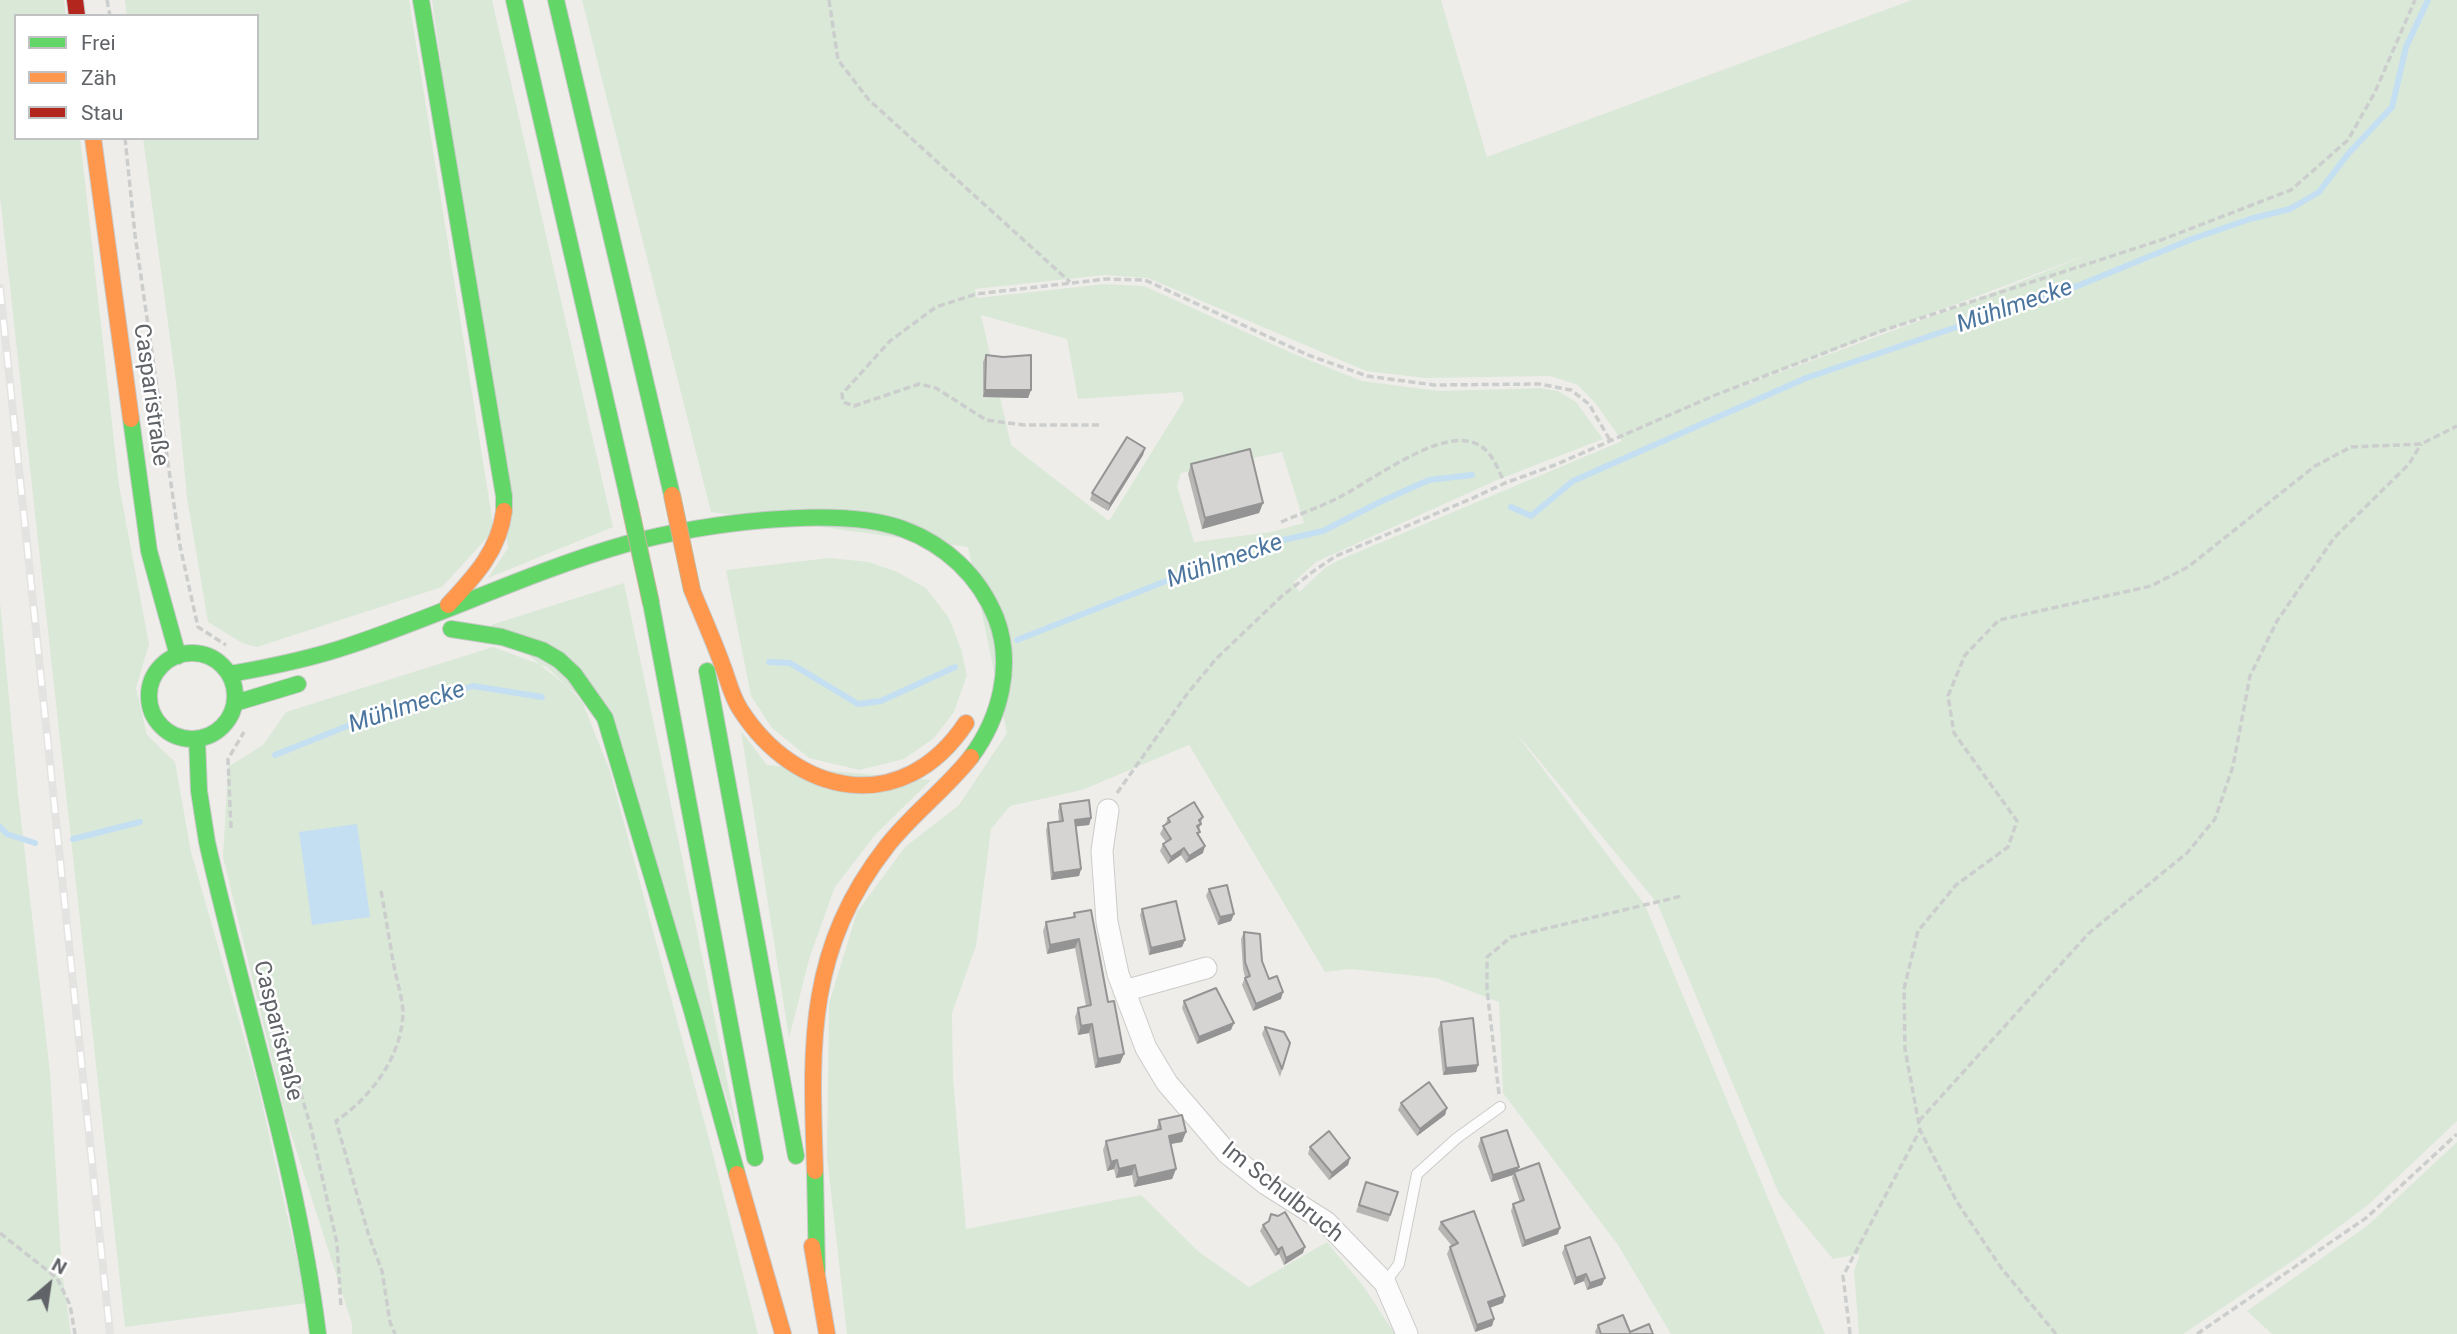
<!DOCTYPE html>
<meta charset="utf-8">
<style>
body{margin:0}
#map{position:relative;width:2457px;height:1334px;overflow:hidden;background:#efedea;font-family:Roboto,sans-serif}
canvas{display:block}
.legend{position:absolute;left:14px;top:14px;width:245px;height:126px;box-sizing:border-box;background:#fff;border:2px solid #bfc1c2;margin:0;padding:9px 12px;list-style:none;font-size:21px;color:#606367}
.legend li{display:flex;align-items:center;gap:14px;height:35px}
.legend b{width:35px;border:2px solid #bfc1c2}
.north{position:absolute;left:14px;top:1250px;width:70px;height:70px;-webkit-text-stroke:5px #fff;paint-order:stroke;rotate:29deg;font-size:19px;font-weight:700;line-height:28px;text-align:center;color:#606367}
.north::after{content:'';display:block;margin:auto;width:24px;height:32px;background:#606367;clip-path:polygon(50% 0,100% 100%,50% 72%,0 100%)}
</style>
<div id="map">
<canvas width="2457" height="1334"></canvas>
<ul class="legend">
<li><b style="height:9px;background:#63d668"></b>Frei</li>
<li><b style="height:9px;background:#ff974d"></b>Zäh</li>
<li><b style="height:9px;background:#b3261e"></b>Stau</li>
</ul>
<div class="north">N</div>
</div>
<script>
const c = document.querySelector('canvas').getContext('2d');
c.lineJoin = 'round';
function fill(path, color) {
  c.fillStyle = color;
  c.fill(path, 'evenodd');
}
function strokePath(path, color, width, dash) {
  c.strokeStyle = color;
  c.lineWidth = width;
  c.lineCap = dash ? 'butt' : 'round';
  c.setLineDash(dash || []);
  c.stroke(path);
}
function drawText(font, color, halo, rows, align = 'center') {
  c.font = font + ' Roboto,sans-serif';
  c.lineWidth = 5;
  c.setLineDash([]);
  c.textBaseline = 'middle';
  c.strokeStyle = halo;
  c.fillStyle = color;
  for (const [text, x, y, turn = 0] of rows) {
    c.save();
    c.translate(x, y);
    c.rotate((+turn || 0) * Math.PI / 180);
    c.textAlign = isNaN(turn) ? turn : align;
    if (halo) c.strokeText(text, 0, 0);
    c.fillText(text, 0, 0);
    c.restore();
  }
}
fill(new Path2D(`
 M0 0H64L66 16H16V138H80L119 485 149 644 136 688 147 735 175 762 191 852 258 1086 307 1303 125 1327 0 197Z
 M125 0H409L494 530 442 587 257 647 242 643 208 622 187 498 176 383 143 138H257V16H127Z
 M432 0H492L613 527 488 578 508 548Z
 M582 0H1441L1487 157 1912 0H2457V1121L2368 1205 2297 1258 2183 1334H1859L1854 1271 1860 1254 1833 1259 1779 1194 1657 903 1513 729 1645 905 1825 1334H1671L1618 1245 1503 1093 1499 1002 1436 978 1350 969 1325 972 1189 745 1082 790 1010 806 991 829 976 946 952 1013 953 1078 966 1229 1141 1195 1199 1252 1249 1287 1327 1242 1364 1287 1395 1334H847L827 1157 829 1003 857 912 905 847 959 805 1007 733 968 547 711 512ZM2094 252 1965 304 1740 387V386ZM1105 275 1148 278 1366 371 1425 378 1550 376 1578 385 1596 404 1622 441 1339 560 1325 568 1299 592 1294 582 1316 562 1497 480 1603 439 1576 402 1558 391 1540 388 1439 391 1362 381 1294 354 1144 286 1105 284 977 298 975 289ZM981 315 1067 339 1078 399 1182 392 1184 400 1109 521 1011 445ZM1282 452 1304 523 1271 532 1194 542 1177 486 1181 473Z
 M829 558 869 562 897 572 926 588 949 618 961 649 967 675 954 712 934 738 904 759 859 770 809 758 772 728 751 696 726 570Z
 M624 583 682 857 740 1144 616 726 491 625Z
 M0 602 18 793 50 1073 62 1272 71 1334H0Z
 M493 647 547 667 582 701 610 771 713 1154 758 1334H352V1324L286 1118 223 857 228 767 263 745 286 712Z
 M741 731 767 765 931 780 875 835 835 887 810 956 789 1038Z
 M2457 1142V1334H2272L2247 1311 2367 1226Z`), '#dae8d8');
fill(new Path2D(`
 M357 824 370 917 312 925 299 832Z`), '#c5dff2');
strokePath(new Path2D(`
 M1511 507 1531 516 1573 481 1806 378 2075 287 2192 239 2250 219 2290 209 2319 192 2348 154 2392 107 2406 47 2428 0
 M1017 640 1252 547 1323 531 1382 501 1429 480 1472 475
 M769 662 790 663 858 704 881 701 955 667
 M275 755 365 719 473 686 542 697
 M0 827 7 834 35 843
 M73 839 140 822`), '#c5dff2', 6);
const lane = new Path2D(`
 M1385 1283 1399 1264 1417 1174 1457 1138 1500 1107`);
const street = new Path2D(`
 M1108 810 1102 851 1107 922 1118 974 1146 1048 1167 1083 1227 1153 1266 1184 1326 1222 1385 1283 1407 1334
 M1124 991 1206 968`);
const fast = new Path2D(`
 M421 0 504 496V511
 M514 0 629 502
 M556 0 672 495
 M131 419 149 551 178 656
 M651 603 755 1158
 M451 629 502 637 542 650 559 660 574 674 605 718 692 1011 737 1174
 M149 696a43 43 0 1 1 86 0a43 43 0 1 1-86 0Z
 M707 671 796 1156
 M230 674C270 667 310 659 348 646 442 615 531 571 626 544 696 525 836 504 903 529 946 545 979 576 996 618 1014 665 1000 718 971 757
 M235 703 298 684
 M197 739 199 791 207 842C244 1007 297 1166 318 1334
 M815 1171 817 1271`);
const slow = new Path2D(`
 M93 138 131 419
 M692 590C702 615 713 639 722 664 728 679 731 695 740 709 796 797 903 818 966 723
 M448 605C474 577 499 551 504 511
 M815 1171C811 1047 805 951 887 846 912 814 946 789 971 757
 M737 1174 783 1334
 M812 1246 827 1334`);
const jam = new Path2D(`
 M75 0 77 16`);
strokePath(lane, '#cbcbca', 12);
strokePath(street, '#cbcbca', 23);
strokePath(fast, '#c9c9c9', 18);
strokePath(slow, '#c9c9c9', 18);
strokePath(jam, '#c9c9c9', 18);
strokePath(new Path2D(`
 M107 0 110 16
 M829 0 838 60 869 100 1070 282
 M125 138 135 235 180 546 198 627 226 645
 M1099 425H1024L986 420 936 388 919 384 854 406 843 402 842 394 890 341 936 307 976 294 1106 279 1145 280 1308 355 1367 376 1434 385 1539 384 1571 390 1589 404 1611 442
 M1281 522C1299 514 1318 508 1336 499 1368 483 1431 435 1467 441 1489 444 1496 464 1504 482
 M1117 793 1187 694 1216 659 1282 596 1315 570 1336 556 1473 498 1505 483 1555 465 1713 396 1881 331 2161 240 2291 190 2348 140 2375 92 2415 0
 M231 828 228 759 244 732
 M381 891C386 918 390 945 395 971 398 985 403 1001 403 1014 401 1058 370 1098 336 1121L369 1236 382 1271 390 1322 395 1334
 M277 1012 311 1128 337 1243 341 1307
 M1499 1094 1487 989V957L1511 937 1682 896
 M1919 1121 2089 933 2187 853 2215 819 2233 766 2250 676 2277 621 2334 538 2409 464 2421 444
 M0 1233 57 1278 70 1305 75 1334
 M1850 1334 1843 1276 1920 1130
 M2056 1334 2002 1269 1957 1202 1920 1130 1905 1049 1904 989 1918 931 1956 885 2008 847 2017 821 1954 733 1948 696 1965 655 1999 620 2151 586 2188 567 2315 466 2351 447 2421 444 2457 426
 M2197 1334 2366 1218 2457 1134`), '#cbcecd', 3.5, [7, 3.5]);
strokePath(lane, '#fdfcfc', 10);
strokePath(street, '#fdfcfc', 21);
strokePath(fast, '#63d668', 16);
strokePath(slow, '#ff974d', 16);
strokePath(jam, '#b3261e', 16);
const rail = new Path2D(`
 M0 288 110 1334`);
strokePath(rail, '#e3e3e2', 8);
strokePath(rail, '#fff', 5, [16]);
const fastBridge = new Path2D(`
 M629 502 651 603`);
const slowBridge = new Path2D(`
 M672 495 692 590`);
strokePath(fastBridge, '#c2b69b', 18, []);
strokePath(slowBridge, '#c2b69b', 18, []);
strokePath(fastBridge, '#63d668', 16);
strokePath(slowBridge, '#ff974d', 16);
fill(new Path2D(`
 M986 355 1031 390 1028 398 983 397V362Z
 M1145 448 1143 455 1108 511 1090 500 1092 493Z
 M1191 464 1263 503 1259 513 1202 529 1188 474Z
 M1060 804 1091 818 1089 825 1075 826 1081 869 1079 876 1051 880 1046 830 1048 823 1059 821 1058 811Z
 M1203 817 1199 830V836L1203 853 1186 863 1181 855 1168 864 1160 851 1163 844 1166 842 1160 834 1168 818Z
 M1209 889 1234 914 1231 921 1218 925 1206 896Z
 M1142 909 1185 940 1182 947 1149 955 1140 915Z
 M1074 913 1108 1002 1124 1054 1120 1063 1095 1068 1089 1033 1078 1035 1075 1017 1078 1008 1086 1006 1075 948 1047 954 1043 931 1046 922 1073 917Z
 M1244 932 1262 961 1269 979 1281 999 1253 1011 1242 985 1245 977 1243 969 1241 939Z
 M1184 1001 1231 1030 1197 1044 1182 1008Z
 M1441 1022 1478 1065 1476 1072 1443 1075 1438 1029Z
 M1265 1027 1290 1043 1280 1077 1262 1034Z
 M1401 1103 1447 1108 1445 1115 1417 1136 1398 1110Z
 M1159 1120 1186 1132 1182 1142 1170 1144 1176 1169 1172 1179 1134 1187 1132 1175 1116 1178 1114 1169 1107 1171 1103 1150 1106 1141 1156 1130Z
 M1481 1138 1518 1170 1558 1234 1522 1247 1511 1211 1513 1204 1520 1202 1512 1178 1513 1175 1491 1182 1478 1146Z
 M1310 1147 1350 1158 1348 1165 1329 1180 1308 1154Z
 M1366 1182 1398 1192 1388 1222 1356 1212Z
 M1441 1222 1505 1296 1503 1303 1490 1308 1494 1319 1492 1326 1475 1332 1447 1254 1450 1247 1452 1246 1438 1229Z
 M1263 1225 1303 1253 1284 1265 1279 1254 1275 1256 1260 1231Z
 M1565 1246 1605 1278 1602 1285 1587 1290 1584 1281 1574 1285 1562 1253Z
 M1598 1325 1630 1332 1653 1334H1596L1595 1332Z`), '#b7b6b5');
fill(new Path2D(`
 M985 390H1031L1028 398 983 397Z
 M1145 448 1143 455 1108 511 1110 504Z
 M1263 503 1259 513 1202 529 1205 518Z
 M1091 818 1089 825 1072 827 1075 820Z
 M1205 846 1203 853 1186 863 1189 856Z
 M1184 848 1181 855 1168 864 1171 857Z
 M1081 869 1079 876 1051 880 1053 873Z
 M1234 914 1231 921 1218 925 1220 917Z
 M1079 939 1075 948 1047 954 1050 945Z
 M1185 940 1182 947 1149 955 1151 948Z
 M1283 992 1281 999 1253 1011 1256 1004Z
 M1234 1023 1231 1030 1197 1044 1199 1037Z
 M1092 1024 1089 1033 1078 1035 1081 1026Z
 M1124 1054 1120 1063 1095 1068 1098 1059Z
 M1478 1065 1476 1072 1443 1075 1446 1068Z
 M1447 1108 1445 1115 1417 1136 1420 1129Z
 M1186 1132 1182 1142 1165 1145 1169 1136Z
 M1350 1158 1348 1165 1329 1180 1332 1173Z
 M1117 1160 1114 1169 1107 1171 1111 1162Z
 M1135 1165 1132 1175 1116 1178 1119 1169Z
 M1519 1167 1517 1174 1514 1172 1513 1175 1491 1182 1493 1175Z
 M1176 1169 1172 1179 1134 1187 1138 1178Z
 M1560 1228 1558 1234 1522 1247 1525 1241Z
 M1282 1247 1279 1254 1275 1256 1278 1250Z
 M1305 1247 1303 1253 1284 1265 1286 1258Z
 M1586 1274 1584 1281 1574 1285 1576 1278Z
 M1605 1278 1602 1285 1587 1290 1590 1283Z
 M1505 1296 1503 1303 1486 1309 1488 1302Z
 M1494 1319 1492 1326 1475 1332 1477 1325Z`), '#959494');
const building = new Path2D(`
 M986 355 1003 357 1031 355V390H985Z
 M1127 437 1145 448 1110 504 1092 493Z
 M1250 449 1263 503 1205 518 1191 464Z
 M1089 800 1091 818 1075 820 1081 869 1053 873 1048 823 1063 821 1060 804Z
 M1194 802 1203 817 1199 820 1201 824 1197 826 1200 832 1197 833 1205 846 1189 856 1184 848 1171 857 1163 844 1171 839 1163 826 1170 822 1168 818Z
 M1227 885 1234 914 1220 917 1209 889Z
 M1176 901 1185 940 1151 948 1142 909Z
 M1091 910 1108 1002 1114 1001 1124 1054 1098 1059 1092 1024 1081 1026 1078 1008 1091 1005 1079 939 1050 945 1046 922 1075 917 1074 913Z
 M1244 932 1260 934 1262 961 1269 979 1277 976 1283 992 1256 1004 1245 978 1250 976 1245 962Z
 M1216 988 1234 1023 1199 1037 1184 1001Z
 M1473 1018 1478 1065 1446 1068 1441 1022Z
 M1265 1027 1284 1032 1290 1043 1282 1069Z
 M1429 1082 1447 1108 1420 1129 1401 1103Z
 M1182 1115 1186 1132 1169 1136 1176 1169 1138 1178 1135 1165 1119 1169 1117 1160 1111 1162 1106 1141 1161 1129 1159 1120Z
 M1507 1130 1519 1167 1493 1175 1481 1138Z
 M1329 1131 1350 1158 1332 1173 1310 1147Z
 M1539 1163 1560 1228 1525 1241 1513 1204 1524 1200 1514 1172Z
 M1366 1182 1398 1192 1390 1215 1359 1205Z
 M1474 1211 1505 1296 1488 1302 1494 1319 1477 1325 1450 1247 1458 1243 1441 1222Z
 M1285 1212 1305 1247 1286 1258 1282 1247 1278 1250 1263 1225 1269 1221 1271 1214 1278 1216Z
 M1590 1237 1605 1278 1590 1283 1586 1274 1576 1278 1565 1246Z
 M1623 1315 1630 1332 1649 1324 1653 1334H1601L1598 1325Z`);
fill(building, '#d5d4d3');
strokePath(building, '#959494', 2);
drawText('23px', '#606367', '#fff', [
 ["Casparistraße",150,395,82],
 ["Casparistraße",277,1031,76],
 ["Im Schulbruch",1282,1193,38]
]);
drawText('italic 24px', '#4c759e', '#fff', [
 ["Mühlmecke",2015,307,-19],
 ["Mühlmecke",1225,562,-19],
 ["Mühlmecke",407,708,-18]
]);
</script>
